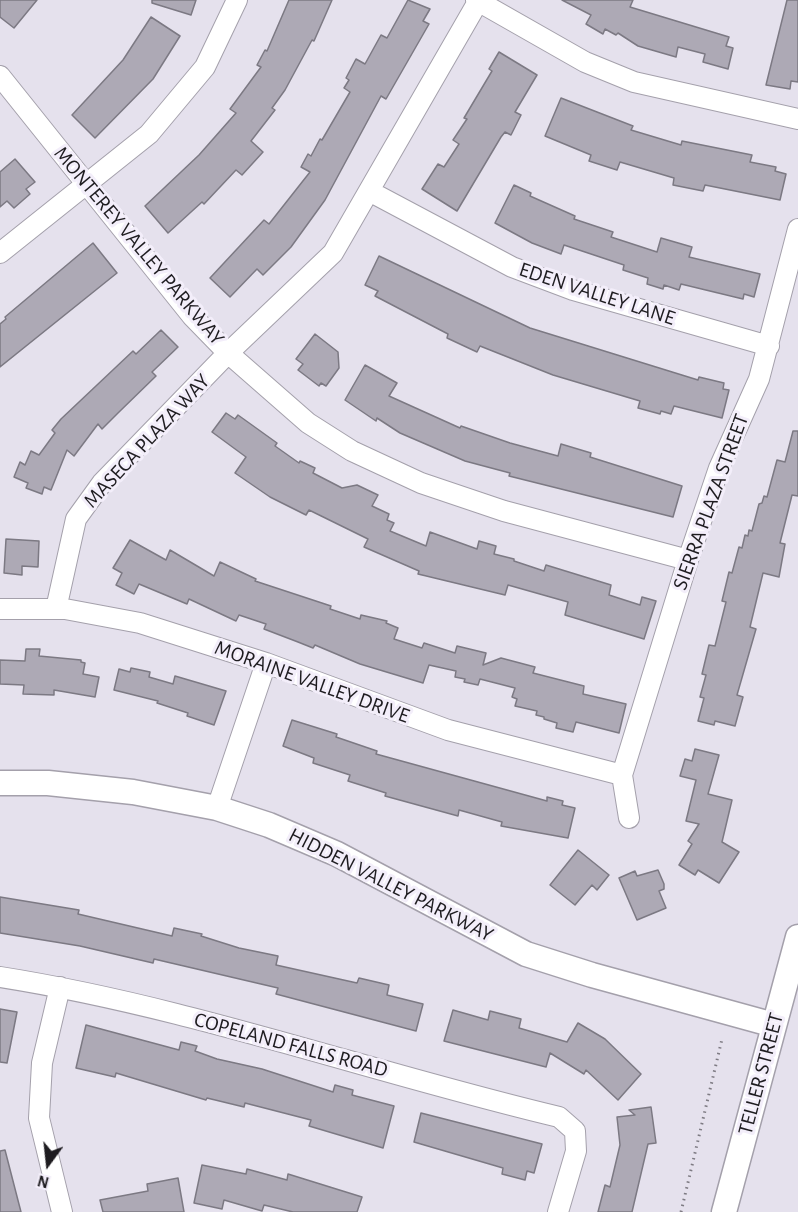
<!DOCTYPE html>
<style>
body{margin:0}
#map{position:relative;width:798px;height:1212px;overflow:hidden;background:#e5e1ed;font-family:"Alegreya Sans",sans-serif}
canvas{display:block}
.north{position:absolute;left:18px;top:1134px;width:60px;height:60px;-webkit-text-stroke:4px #f3eefa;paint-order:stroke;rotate:195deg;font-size:16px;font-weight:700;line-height:24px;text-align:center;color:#1e1c20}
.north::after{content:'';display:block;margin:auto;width:21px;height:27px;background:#1e1c20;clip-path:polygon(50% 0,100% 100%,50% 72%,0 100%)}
</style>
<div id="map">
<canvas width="798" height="1212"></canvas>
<div class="north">N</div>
</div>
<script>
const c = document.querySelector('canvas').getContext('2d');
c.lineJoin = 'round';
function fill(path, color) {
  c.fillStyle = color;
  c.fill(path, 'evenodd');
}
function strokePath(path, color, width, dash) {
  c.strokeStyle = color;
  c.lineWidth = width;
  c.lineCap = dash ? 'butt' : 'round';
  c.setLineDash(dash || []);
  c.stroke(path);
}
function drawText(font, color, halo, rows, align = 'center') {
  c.font = font + ' "Alegreya Sans",sans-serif';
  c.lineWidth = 6;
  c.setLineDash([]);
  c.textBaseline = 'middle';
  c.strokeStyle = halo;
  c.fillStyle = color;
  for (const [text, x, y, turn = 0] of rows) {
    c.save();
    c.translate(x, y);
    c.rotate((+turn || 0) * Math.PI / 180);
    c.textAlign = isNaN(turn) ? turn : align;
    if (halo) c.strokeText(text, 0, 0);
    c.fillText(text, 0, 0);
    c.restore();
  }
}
const building = new Path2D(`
 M0 0H37L14 28 0 17Z
 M152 0H196L191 15 152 3Z
 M289 0H332L314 41 312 40 285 90 272 108 275 110 251 141 263 152 242 175 236 170 204 204 202 202 168 233 145 206 199 155 236 113 230 109 261 67 257 65 265 50 267 51Z
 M408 0 430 9 423 21 429 24 386 99 381 96 325 200 291 247 263 275 257 269 230 297 210 278 264 220 269 224 310 172 301 167 308 154 311 156 320 139 322 140 350 92 344 88 349 80 346 78 356 59 365 64 381 35 387 38Z
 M562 0H633L630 7 729 37 726 46 733 48 728 69 703 62 705 54 678 47 676 57 638 46 618 33 616 35 605 29 603 34 586 24 591 15Z
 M787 0H798V82L791 81 790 89 766 85Z
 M151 17 180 36 153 79 95 138 72 115 123 60Z
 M499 52 537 75 515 112 521 115 511 135 505 132 501 137 457 211 422 189 438 164 444 167 459 144 453 140 467 119 464 118 492 71 489 69Z
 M561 98 633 126 631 130 681 145 682 141 752 155 750 162 776 167 775 171 786 174 780 200 705 185 703 191 673 185 674 178 620 162 617 170 589 161 591 155 545 136Z
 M15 159 35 182 26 189 30 194 14 208 7 201 0 207V172Z
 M514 185 531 193 530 196 575 216 574 219 613 232 611 237 657 252 661 238 692 247 689 257 760 274 754 297 744 294 743 299 681 284 679 290 664 285 663 289 647 284 648 278 623 270 624 265 564 245 561 254 532 243 495 223Z
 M93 243 117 273 0 367V324L6 319 5 317Z
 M379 256 530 328 698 380 699 377 724 383 723 389 729 390 722 418 674 406 671 414 661 411 660 414 638 408 640 401 553 375 480 346 477 352 447 338 448 334 375 296 378 291 365 285Z
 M161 330 178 347 152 372 156 376 118 413 102 429 98 424 74 456 67 450 51 490 44 487 42 494 26 488 28 483 14 477 20 462 25 465 31 451 39 455 55 433 52 430 61 419 133 351 136 354Z
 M315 334 338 352 339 368 326 386 321 383 319 386 298 370 303 364 296 359Z
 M365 365 397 383 389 396 460 428 461 426 510 443 558 456 561 444 591 453 590 457 682 486 673 517 509 476 510 473 465 461 400 433 377 418 376 421 345 400Z
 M226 413 235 419 238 415 277 443 275 446 299 463 300 461 315 468 313 473 342 488 357 485 378 495 372 506 389 514 387 520 394 523 390 531 426 546 430 532 477 549 479 541 496 546 494 554 514 559V561L544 571 546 565 611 585 609 595 640 605 642 597 656 601 644 639 565 615 568 602 508 585 505 595 418 574 419 571 364 547 368 539 309 510 306 515 270 497 235 473 246 457 212 432Z
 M793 431H798V496L792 495 780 543 785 544 779 577 763 573 750 627 756 629 737 695 743 697 735 726 715 721 714 725 698 721 704 698 700 697 706 675 702 674 709 645 715 646 726 602 722 601 729 572 732 573 739 547 742 548 745 535 748 536 749 530 752 531 759 504 762 503 764 496 767 497 777 460 785 462Z
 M6 539 39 541 38 567 22 566V575L4 573Z
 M130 540 166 560 170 550 214 576 220 562 256 579 255 581 331 606 330 609 360 619 361 615 387 621 386 623 398 628 394 639 422 648 424 643 455 653 457 646 486 653 483 665 501 658 535 667 533 673 584 686 583 694 626 704 619 733 576 722 573 732 556 728 557 723 544 719V717L536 715 537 711 515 706 517 699 512 697 515 688 480 679 478 685 464 682 465 679 455 677 456 671 429 665 423 683 360 664 315 645 313 648 298 642 264 629 266 624 239 615 236 621 189 599 187 604 139 584 134 594 116 585 122 573 113 568Z
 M26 649H40L39 656 81 660V662L85 663 83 674 99 677 95 697 54 690V695L23 694 24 685 0 684V660L25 661Z
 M131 668 150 672 149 677 173 684 175 676 226 691 214 725 187 716 188 713 157 703 158 701 114 690 119 669 130 672Z
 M292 720 337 734 336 737 377 751 376 754 547 801V797L563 801 562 805 575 808 568 838 501 826 502 822 459 810 458 816 385 796 386 793 348 781 350 775 313 763 314 758 283 746Z
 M695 749 719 755 708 794 732 800 722 842 739 852 719 883 698 870 695 875 679 865 692 844 688 841 699 824 686 821 696 780 680 776 685 759 692 761Z
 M578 850 609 875 597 890 592 885 575 905 550 885Z
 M658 870 664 884V889L659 891 666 908 637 920 619 878 635 871 637 876Z
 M0 897 79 910 78 914 172 936 174 928 202 934 201 936 239 948 278 956 276 965 357 983 359 978 389 985 387 995 423 1004 416 1031 276 994 278 988 154 959 153 963 80 946 0 933Z
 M0 1009 17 1012 7 1063 0 1062Z
 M453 1010 488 1020 490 1011 521 1019 519 1028 567 1042 578 1023 605 1039 641 1074 618 1100 586 1070 584 1074 550 1053 546 1067 444 1041Z
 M86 1025 179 1050 181 1042 197 1046 195 1051 217 1059 262 1069 333 1092 335 1085 353 1090 352 1095 394 1106 383 1148 309 1126 311 1120 245 1103 244 1107 207 1098 206 1100 116 1073 115 1077 76 1068Z
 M651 1107 656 1143 648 1144 632 1212H598L605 1185 610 1187 620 1145 617 1117 635 1115 629 1110Z
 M421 1113 542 1144 534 1173 527 1171 525 1180 502 1174 503 1168 414 1142Z
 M5 1150 21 1212H0V1151Z
 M202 1165 246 1174 247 1169 287 1180 288 1174 362 1197 357 1212H293L264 1205 262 1211 224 1200 222 1209 194 1203Z
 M178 1178 184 1212H103L100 1200 148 1191 147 1184Z`);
fill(building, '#ada9b5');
strokePath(building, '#7c7983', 1.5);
const minor = new Path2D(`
 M476 0 585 62 634 82 798 119
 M0 76 192 316 228 353 308 423 352 451 421 483 504 511 688 560
 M369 191 512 267 573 290 769 346
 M0 253 149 134 205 67 237 0
 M0 609H65L140 623 266 663 448 730 622 775
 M56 609 76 519 102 483 228 353 333 253 479 0
 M217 808 266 663
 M629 818 622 775 688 560 719 468 759 379 798 229
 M0 977C190 1007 373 1073 559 1117L575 1131 576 1151 558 1212
 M60 987 42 1063 39 1118 62 1212`);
const tertiary = new Path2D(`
 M0 783H48L133 792 217 808 269 825 337 854 526 954 592 975 774 1025
 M724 1212 798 937`);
strokePath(minor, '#a4a0ab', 22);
strokePath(tertiary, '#a4a0ab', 27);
strokePath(new Path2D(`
 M681 1212 722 1039`), '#7e7b83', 3, [1.5, 4.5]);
strokePath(minor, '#fff', 20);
strokePath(tertiary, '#fff', 24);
drawText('21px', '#1e1c20', '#f3eefa', [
 ["MONTEREY VALLEY PARKWAY",139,246,50],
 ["EDEN VALLEY LANE",597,294,18],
 ["MASECA PLAZA WAY",147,441,-47],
 ["SIERRA PLAZA STREET",711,502,-70],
 ["MORAINE VALLEY DRIVE",312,682,20],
 ["HIDDEN VALLEY PARKWAY",391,885,27],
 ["COPELAND FALLS ROAD",291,1045,15],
 ["TELLER STREET",761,1074,-75]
]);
</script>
